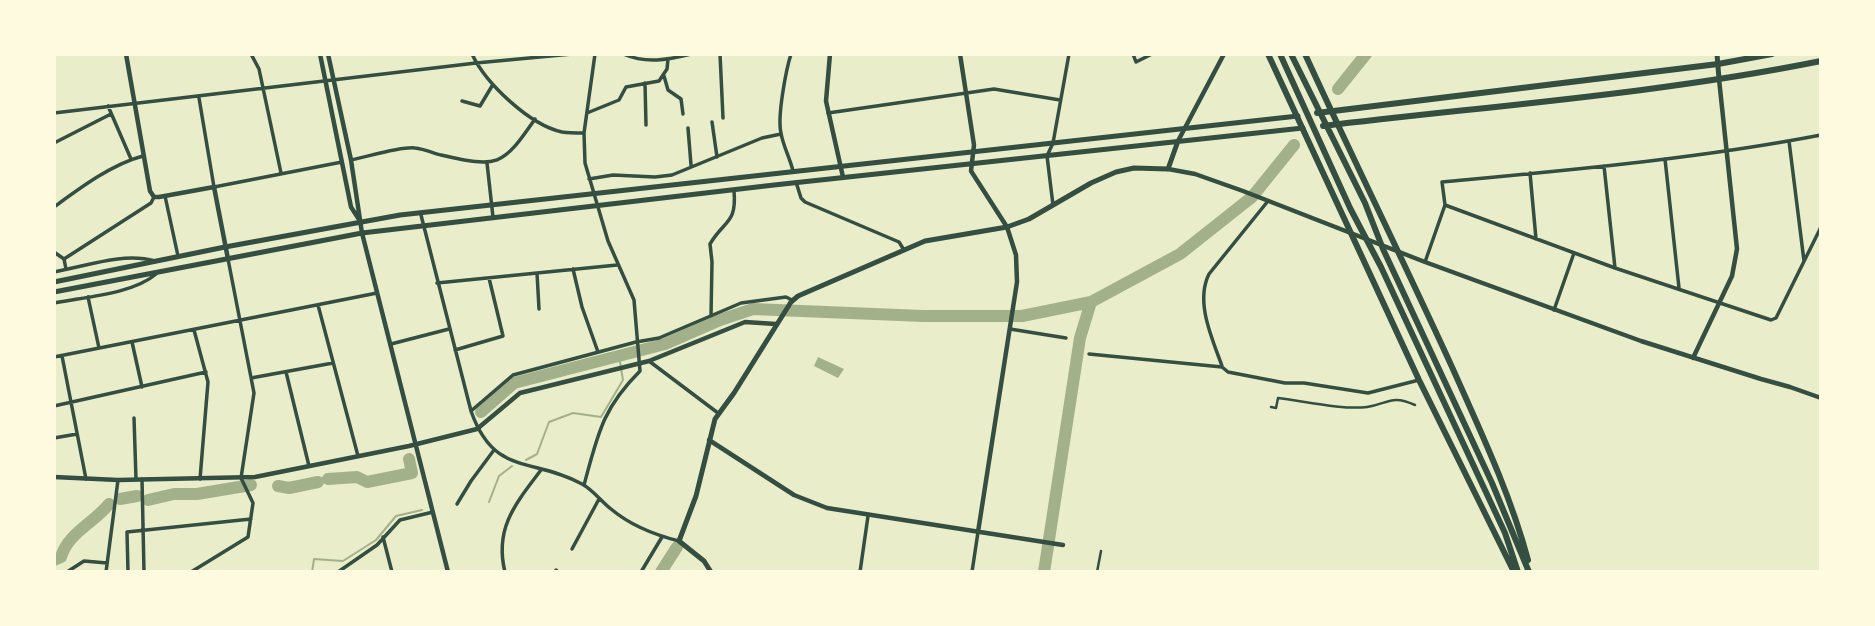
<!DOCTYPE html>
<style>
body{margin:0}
#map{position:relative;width:1875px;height:626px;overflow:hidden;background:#e9edc9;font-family:"Nunito Sans",sans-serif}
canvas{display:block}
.frame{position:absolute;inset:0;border:56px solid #fefae0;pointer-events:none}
</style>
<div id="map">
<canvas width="1875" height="626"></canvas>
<div class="frame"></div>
</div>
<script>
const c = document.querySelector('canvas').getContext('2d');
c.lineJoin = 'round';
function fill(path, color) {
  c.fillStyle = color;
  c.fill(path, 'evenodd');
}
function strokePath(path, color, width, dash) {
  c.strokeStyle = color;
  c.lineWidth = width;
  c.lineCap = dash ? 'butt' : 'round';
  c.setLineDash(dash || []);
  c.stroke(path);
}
fill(new Path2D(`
 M818 357 844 369 838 378 814 366Z`), '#a3b18a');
strokePath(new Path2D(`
 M526 460 537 454 549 422 573 413 601 417 623 380 619 356
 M489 502 499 476 512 466
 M312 572 314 559 343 561 376 540 396 516 422 510`), '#a3b18a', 2);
strokePath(new Path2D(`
 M1338 89 1366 54
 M481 412 514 383 665 344 720 320 753 309 923 316H1022L1091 302 1180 254 1252 197 1294 145
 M328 479 357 477 367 482 412 473 409 459
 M278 486 289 488 318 482
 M120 499 137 496
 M148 500 174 494H197L251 485
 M54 560 61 557C68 533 94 523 109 504
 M661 572 677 547
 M1044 572 1080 338 1091 302`), '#a3b18a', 12);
strokePath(new Path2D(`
 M1271 407 1276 408 1278 398C1303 401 1343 410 1367 407 1388 404 1391 394 1415 405
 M1097 572 1101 551`), '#344e41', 2.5);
strokePath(new Path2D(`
 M251 54 259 69 281 173
 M472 54C486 84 530 125 562 132 569 133 577 133 584 133
 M623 54C647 64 667 60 691 54
 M720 54 723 118
 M791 54C786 70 777 117 781 133 783 146 790 158 793 171
 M1133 54 1136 62 1152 54
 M664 76 668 90 681 99 683 114
 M645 83 646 125
 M199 98 214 187 342 162
 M462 101 480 106 492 86
 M108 106 131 159
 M54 113 476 63 572 54
 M587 113 619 100 626 87 659 81 667 69 668 59
 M828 113 994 89 1060 100
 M712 122 717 157
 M688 128 691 165
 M1789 141 1804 261
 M54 143 111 114
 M1665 159 1679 288
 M351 160C367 157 401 146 415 148 424 149 433 153 441 155 498 168 502 167 535 119
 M487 163 493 217
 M1604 166 1615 268
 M1530 173 1536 239
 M589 179 613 175 655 177 672 175 762 138 781 134
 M796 182 801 198 805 202 899 242 904 250
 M165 196 178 256
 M1053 205 1047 156 1053 143 1069 54
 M1445 205 1615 268 1771 320 1776 318 1821 227
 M54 207C80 188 112 164 143 156
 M421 215 471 411C494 477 533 457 582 484 593 490 601 501 611 509 630 525 655 535 679 541
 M54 252 64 259 66 269
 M64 259 151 203 154 197
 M1425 262 1445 205 1442 182C1569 170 1696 159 1821 135
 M573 269 582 307 598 352
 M54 272C87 266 123 252 155 261
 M537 273 539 309
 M437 283 617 265
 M88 297 99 348
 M54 303C84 297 133 294 156 274
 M318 305 358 456
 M1554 310 1574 253
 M711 316 712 262 710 244C724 220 737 224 734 191
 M1010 329 1066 338
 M194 330 208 382 200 479
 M132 342 142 387
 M391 344 449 329
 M455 350 503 336 489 278
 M1089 354 1222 367 1228 372 1285 383H1304L1368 393 1419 380
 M62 356 86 479
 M54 357 377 293
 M649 361 718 413
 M1222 366C1212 338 1195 302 1209 274L1268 201
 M286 372 309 466
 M251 378 333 363
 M54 406 206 372
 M471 411 513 375 636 342 659 338 741 303 786 297 792 300
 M134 418 136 479
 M54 438 77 434
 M142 479 144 572
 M584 485C598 434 602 409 640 371L634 300 608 241 585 163 584 133 595 54
 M457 504 471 481 494 450
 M383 537 392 572
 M572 549 599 499
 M556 570 558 572
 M67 572 84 561 107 563
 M106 572 118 480
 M128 572 127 532 251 519
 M191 572 248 537 253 503 241 478 254 393 228 259
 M338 572 377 545 400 520 433 512
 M505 572C494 528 516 503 541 470
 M641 572 662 537
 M860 572 868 516
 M972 572 978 532`), '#344e41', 3.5);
strokePath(new Path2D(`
 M126 54 150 191 154 197H159L214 187 228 259
 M320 54 351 207 360 221
 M328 54 351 160 362 233 448 572
 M830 54 826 101 843 177
 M960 54 974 145 971 171 1007 227 1016 255 1017 282 978 532
 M1178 141 1224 54
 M1168 169 1195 174 1243 191 1425 262 1641 341 1761 379 1790 387 1821 398
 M1693 358 1732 276 1737 249 1719 79
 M709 440 794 495 827 508 1063 545
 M54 477 118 480 255 477 409 446 477 429 520 393 649 361 745 322 776 324`), '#344e41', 4.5);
strokePath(new Path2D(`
 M1717 54 1719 79
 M54 282 225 247 400 215 1298 116
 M54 292 362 233 774 185 1303 128
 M711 572 704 561 679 541 696 496 715 419 734 393 791 302 798 296 925 241 1007 227 1029 219 1091 183 1116 172 1134 168 1168 169 1178 141`), '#344e41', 5);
strokePath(new Path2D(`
 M1268 54 1419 380 1514 572
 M1280 54 1350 208 1381 267 1505 533 1518 572
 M1291 54 1365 203 1383 249 1492 483 1529 572
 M1305 54C1353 159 1404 262 1452 367 1480 430 1510 493 1528 560
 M1317 113 1718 64 1772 54
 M1323 126C1489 106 1657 94 1821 61`), '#344e41', 6);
</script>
